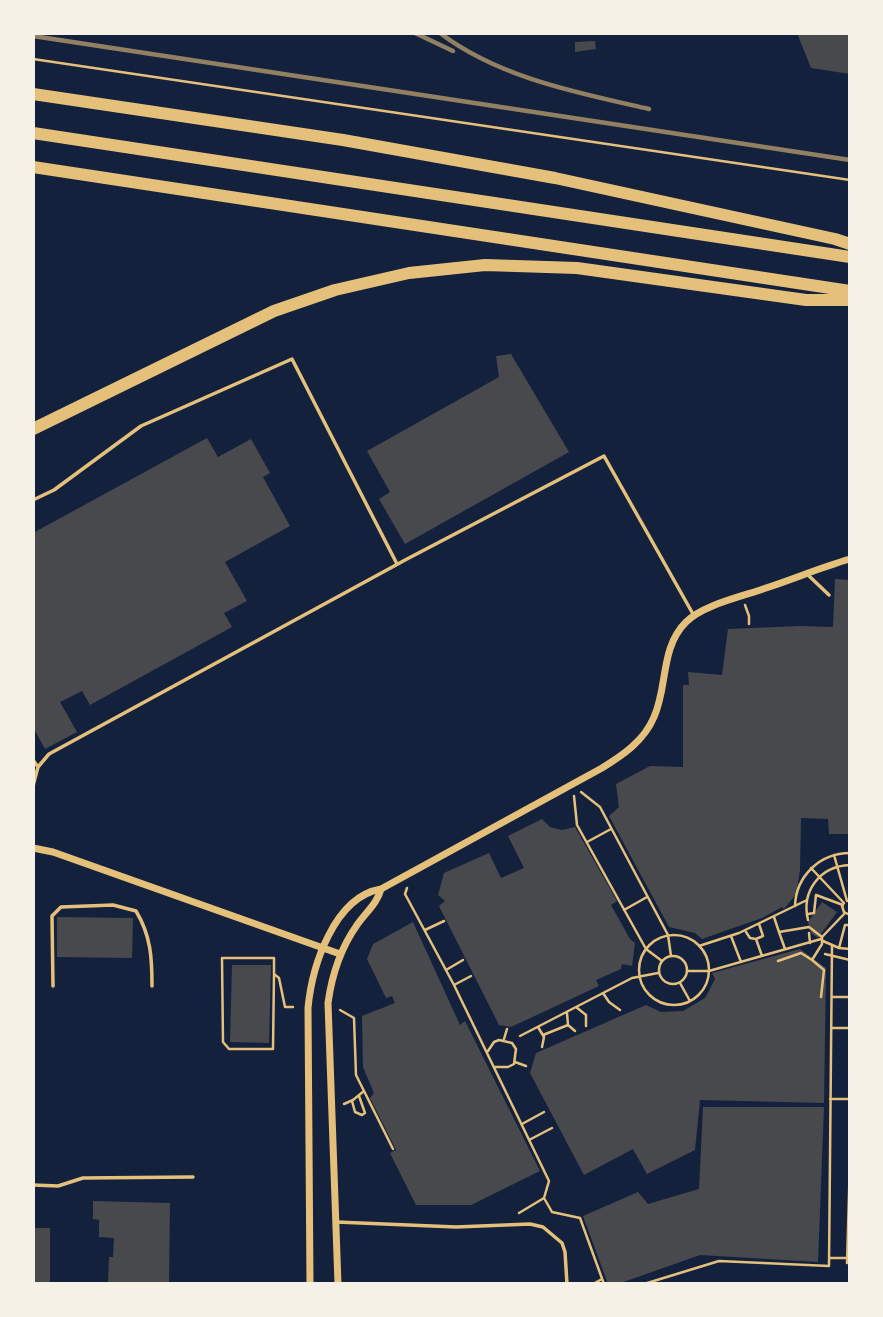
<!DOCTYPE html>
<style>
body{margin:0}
#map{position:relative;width:883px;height:1317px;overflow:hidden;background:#14213d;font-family:Ubuntu,sans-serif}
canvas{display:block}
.frame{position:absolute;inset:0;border:35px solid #f6f1e7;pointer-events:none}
</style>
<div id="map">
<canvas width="883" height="1317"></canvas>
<div class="frame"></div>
</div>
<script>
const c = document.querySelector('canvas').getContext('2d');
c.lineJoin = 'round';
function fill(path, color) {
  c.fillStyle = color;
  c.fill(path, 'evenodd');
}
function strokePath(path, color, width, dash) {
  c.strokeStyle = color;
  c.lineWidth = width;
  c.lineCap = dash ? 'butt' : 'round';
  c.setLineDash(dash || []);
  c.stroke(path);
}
fill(new Path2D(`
 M797 33H850V74L811 68Z
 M595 41 596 49 575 52V42Z
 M511 354 569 452 405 544 379 499 390 492 367 451 499 377 496 356Z
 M207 438 218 457 251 439 270 473 263 477 290 526 225 562 247 601 224 613 232 627 90 705 82 691 60 702 77 732 45 749 33 727V533Z
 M835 579 850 580V834H829L828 819 801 818 800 870 796 894 784 909 782 907 762 918 702 939 695 933 669 927 609 816 619 807 616 784 650 766 683 767V685H689L688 672 722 675 728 629 800 626 833 627Z
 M542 819 550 827 562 830 575 827 617 901 611 905 630 939 635 943 632 966 622 964 621 969 596 980 599 986 511 1027 499 1025 439 906 445 901 438 895 444 873 489 853 501 878 524 868 508 836Z
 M822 902 837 912 818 938 811 933 808 922Z
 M57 917 133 918 132 958 57 957Z
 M413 922 460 1025 465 1021 540 1171 471 1205H416L390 1153 396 1150 370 1098 374 1093 363 1067 362 1016 395 1003 392 996 386 998 367 959 373 944Z
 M800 949 826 968 824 1103 700 1100 695 1150 647 1174 633 1149 584 1175 530 1073 536 1053 646 1005 661 1012 683 1011 705 998 715 979 712 973Z
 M232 965H271L269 1043 230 1042Z
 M703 1107H824L818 1262 700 1255 618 1284H608L583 1216 638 1192 648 1204 699 1189Z
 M93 1201 170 1203 169 1284H108L109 1257H113L114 1238 99 1237V1220L93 1219Z
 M33 1228H50V1284H33Z`), '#48494c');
strokePath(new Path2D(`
 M33 59 850 180
 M745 605 749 616V624
 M581 792 600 807 668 935 671 956
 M574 796 577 825 646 949 662 961
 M587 842 611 829
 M834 855 847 901
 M811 868 844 903
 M407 888 405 894 454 985 549 1181 544 1198 519 1213
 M795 906C796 876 820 853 850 853
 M842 906 844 912 850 915
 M624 910 647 897
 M808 914 814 913 816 895 843 905
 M774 917 779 932
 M808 920C801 891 820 866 850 865
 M759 924 763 936 756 939 762 956
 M425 930 444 921
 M746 932 750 938 756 939
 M809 933 810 943
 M639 970a35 35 0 1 1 70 0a35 35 0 1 1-70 0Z
 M731 936 741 962
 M822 937 845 913
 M823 941 839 948 850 949
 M699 946 739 933 807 900
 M839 948 845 925H850
 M785 949 779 932 809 927 822 937V944L812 960 824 970 821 997
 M825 954 850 960
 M659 970a14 14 0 1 1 28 0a14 14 0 1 1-28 0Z
 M778 961 801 953 812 960
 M446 970 463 960
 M687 971H709L821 939
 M274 974 273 1049H229L223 1042 222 958H274V974L279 978 285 1007H293
 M680 983 690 1001
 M454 985 471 976
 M603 993 609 1002 620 1010
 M832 997H850
 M576 1007 586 1015V1026
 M340 1010 354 1018 356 1075 364 1091 353 1100 344 1104
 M567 1013 568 1025 575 1031
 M538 1027 544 1037 542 1047
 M832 1028H850
 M543 1035 568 1025
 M520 1036 632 978 658 973
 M504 1039 507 1029
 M488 1051 494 1042 499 1040 512 1043 516 1049 514 1064 508 1067H494
 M515 1062 526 1066
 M364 1091 393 1149
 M830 1099H850
 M352 1101 355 1112 362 1115 365 1113 359 1096
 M522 1124 544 1112
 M529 1140 552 1128
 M544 1198 552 1212 580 1218 604 1284
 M830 1258H848
 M847 1263 850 1161
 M593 1284 602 1279
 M644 1284 719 1261 829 1266 832 946`), '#e5c07b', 2.5);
strokePath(new Path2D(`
 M33 500 54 490 141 426 292 359 397 564
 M808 575 829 595
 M33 760 38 767
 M33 786 38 767 49 754 407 559 604 456 693 614
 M53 986 52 916 61 907 113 905 136 911C151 936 152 958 152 986
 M33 1185 58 1186 83 1178 193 1177
 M336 1222 456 1227 530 1224 543 1227 562 1243 565 1252 567 1284`), '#e5c07b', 3.5);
strokePath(new Path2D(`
 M33 848 53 852 340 954
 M310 1284 308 1008C312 966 334 897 381 889L602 768C623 755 644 741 654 717 668 686 660 648 686 622 704 604 745 596 769 587 796 578 822 567 850 559
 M338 1284 328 1003C332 974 340 949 357 925 366 912 377 904 381 889`), '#e5c07b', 7);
strokePath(new Path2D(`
 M33 94 343 140 555 178 835 239 850 244
 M33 133 850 257
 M33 167 850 291
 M33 429 274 311 335 290 409 273 485 265 577 268 806 300H850`), '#e5c07b', 12);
strokePath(new Path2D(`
 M415 33 453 51
 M440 33C499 78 579 93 649 109
 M33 36 850 160`), '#918062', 4.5);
</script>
